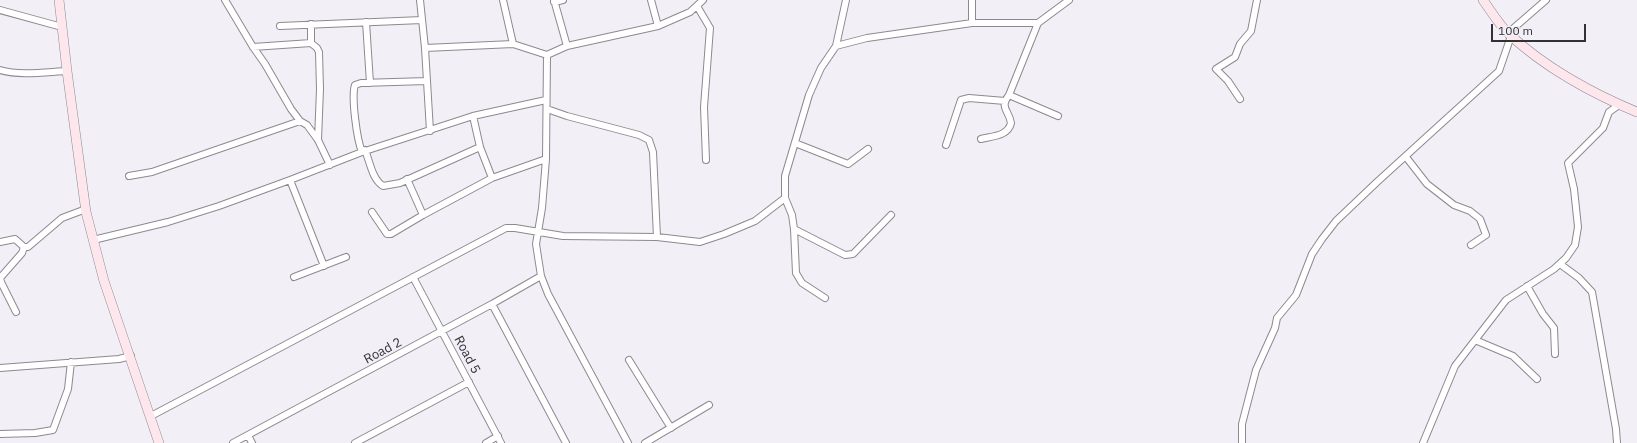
<!DOCTYPE html>
<style>
body{margin:0}
#map{position:relative;width:1637px;height:443px;overflow:hidden;background:#f2eff7;font-family:"IBM Plex Sans",sans-serif}
canvas{display:block}
.scale{position:absolute;left:1491px;top:24px;width:95px;height:18px;box-sizing:border-box;border:2px solid #323134;border-top:0;padding-left:5px;font-size:12px;line-height:14px;white-space:nowrap;color:#323134;-webkit-text-stroke:3px #f2eff7;paint-order:stroke}
</style>
<div id="map">
<canvas width="1637" height="443"></canvas>
<div class="scale">100 m</div>
</div>
<script>
const c = document.querySelector('canvas').getContext('2d');
c.lineJoin = 'round';
function strokePath(path, color, width, dash) {
  c.strokeStyle = color;
  c.lineWidth = width;
  c.lineCap = dash ? 'butt' : 'round';
  c.setLineDash(dash || []);
  c.stroke(path);
}
function drawText(font, color, halo, rows, align = 'center') {
  c.font = font + ' "IBM Plex Sans",sans-serif';
  c.lineWidth = 3.5;
  c.setLineDash([]);
  c.textBaseline = 'middle';
  c.strokeStyle = halo;
  c.fillStyle = color;
  for (const [text, x, y, turn = 0] of rows) {
    c.save();
    c.translate(x, y);
    c.rotate((+turn || 0) * Math.PI / 180);
    c.textAlign = isNaN(turn) ? turn : align;
    if (halo) c.strokeText(text, 0, 0);
    c.fillText(text, 0, 0);
    c.restore();
  }
}
const street = new Path2D(`
 M225 0 253 47 265 64 291 109 300 121 307 125 318 140 330 165
 M420 0 425 48 430 131
 M503 0 513 44
 M554 0 567 46
 M651 0 658 26
 M554 2 563 0
 M697 6 710 28 704 107 706 160
 M0 10 62 27
 M366 22 370 83
 M972 23V0
 M311 24V43
 M280 26 422 20
 M1508 33 1546 0
 M836 46 867 38 972 23H1038
 M253 47 311 43 317 48 319 52 320 89 318 140
 M425 48 513 44 547 55
 M0 70C20 76 46 72 67 71
 M1009 95 1058 116
 M1240 99 1228 81 1216 69 1235 57 1240 44 1251 31 1257 0
 M547 109 567 116 639 135 649 140 653 152 657 237
 M473 116 480 147 492 178
 M981 139C993 136 1008 136 1011 123 1009 110 999 108 1009 95L1038 23 1069 0
 M795 143 848 164 868 149
 M946 145 961 100 969 98 1005 101
 M365 150C370 162 372 179 383 186L400 183 480 147
 M362 152C357 140 351 97 355 85L361 83 427 81
 M1406 157 1427 184 1454 205 1470 211 1480 219 1486 235 1471 245
 M129 176 152 172 300 121
 M407 179 423 215
 M290 180 324 266
 M372 212 387 234H391L423 215 492 178 546 159
 M794 229 845 255 853 254 891 215
 M93 240 168 222 219 206 290 180 362 152 473 116 546 100
 M0 242 15 239 24 247H28L62 218 86 209
 M1560 264 1579 278 1592 292 1616 429 1617 443
 M294 277 346 257
 M413 277 501 443
 M1527 286 1543 314 1554 328 1555 354
 M825 298 802 283 796 273 794 229 792 215 785 198V176L809 95 821 68 836 46 846 0
 M492 304 566 443
 M16 312 1 282 0 278 22 253 24 247
 M1475 340 1513 356 1537 379
 M629 360 671 428
 M0 368 119 359 131 356
 M151 416 506 228H515L563 236 657 237 700 242 724 234 755 221 785 198
 M0 434 35 433 53 430 68 389 71 362
 M248 435 252 443
 M233 443 492 304 541 276
 M355 443 469 382
 M486 443 498 436
 M628 443 548 294 541 276 536 244 542 208 546 159 547 55 567 46 658 26 690 12 703 0
 M645 443 709 405
 M1242 443V424L1256 370 1275 328 1277 318 1296 295 1312 254 1322 239 1336 221 1377 182 1499 71 1511 36
 M1423 443 1455 366 1506 300 1554 269 1566 258 1575 245 1578 227 1574 189 1568 163 1603 128 1609 112 1619 105`);
const secondary = new Path2D(`
 M59 0 67 71 86 212 104 281 159 443
 M1483 0C1491 11 1499 25 1509 34 1544 67 1593 94 1637 112`);
strokePath(street, '#8c8990', 8);
strokePath(secondary, '#8c8990', 10);
strokePath(street, '#fff', 6);
strokePath(secondary, '#fee6ed', 9);
drawText('13px', '#323134', '#f2eff7', [
 ["Road 2",383,351,-28],
 ["Road 5",467,355,62]
]);
</script>
